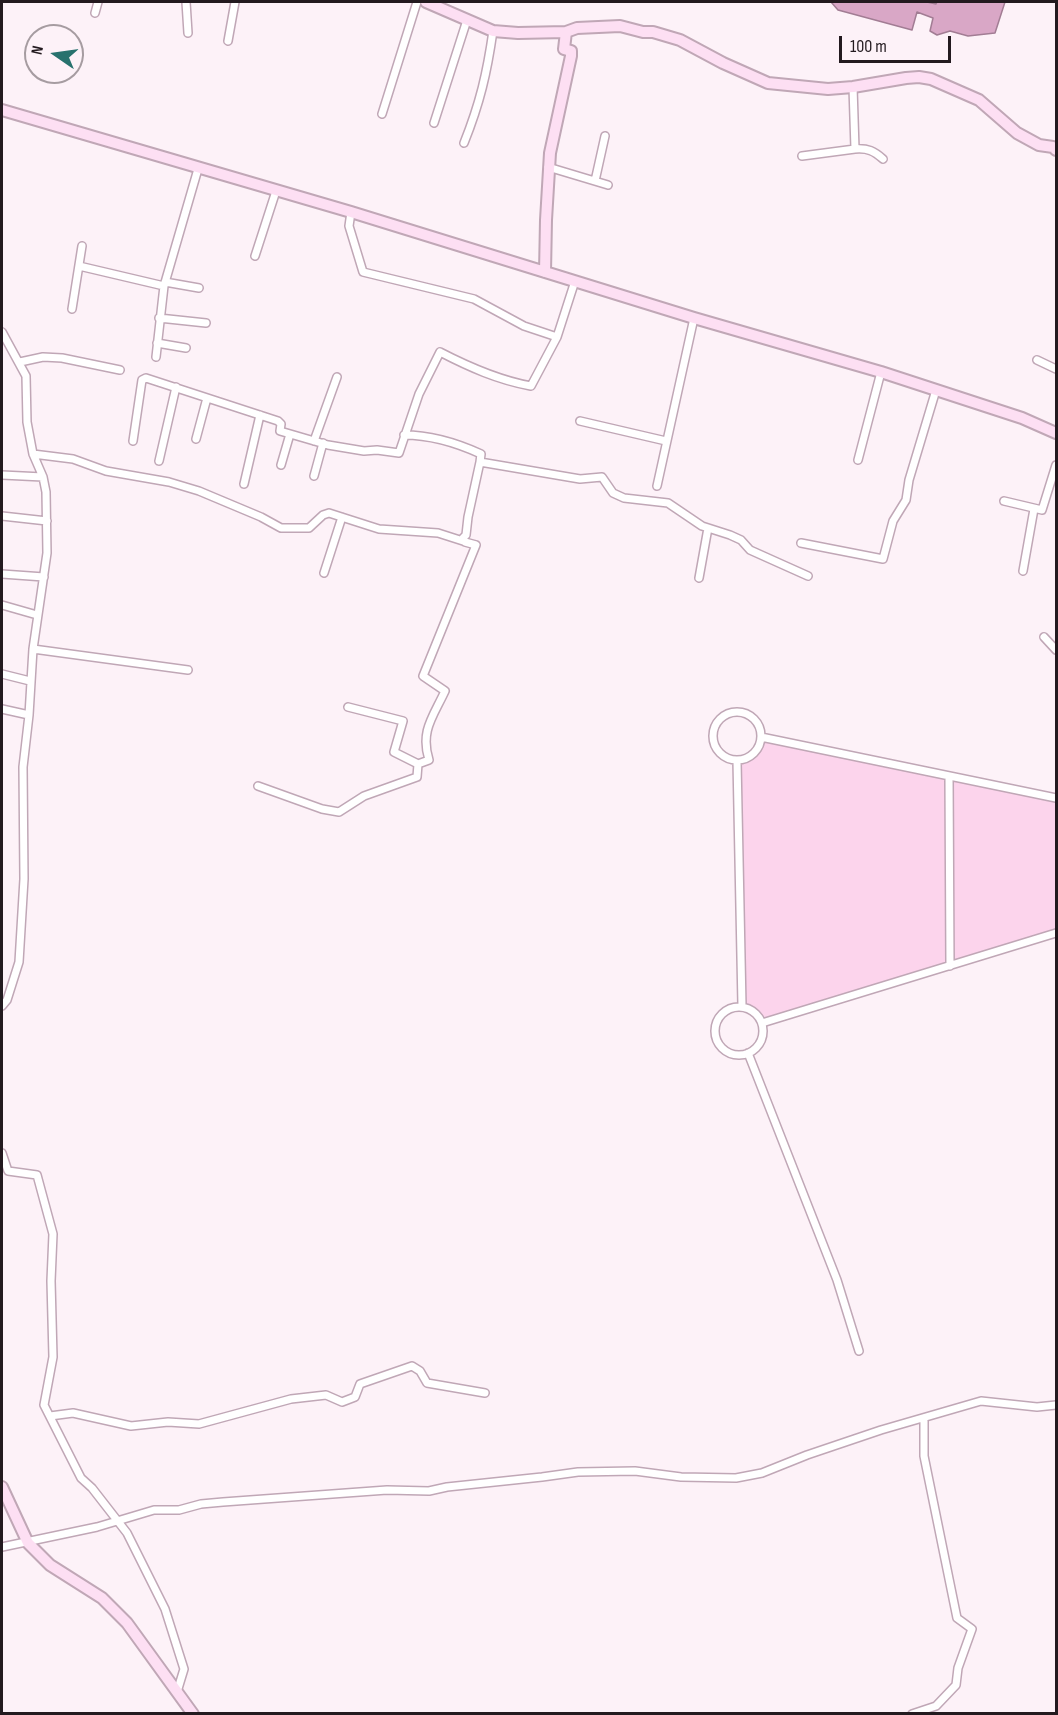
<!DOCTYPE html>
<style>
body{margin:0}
#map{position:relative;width:1058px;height:1715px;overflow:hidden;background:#fdf2f8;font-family:"Sofia Sans Condensed",sans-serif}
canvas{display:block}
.frame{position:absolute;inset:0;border:3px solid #231a1f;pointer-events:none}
.north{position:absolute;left:24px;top:24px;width:60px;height:60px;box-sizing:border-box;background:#fdf2f8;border:2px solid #a69ca1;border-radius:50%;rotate:283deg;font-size:16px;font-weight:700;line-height:24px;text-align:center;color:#231a1f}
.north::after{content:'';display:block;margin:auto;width:21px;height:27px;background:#28726e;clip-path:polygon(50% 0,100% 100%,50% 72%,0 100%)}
.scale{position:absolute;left:839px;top:36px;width:112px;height:27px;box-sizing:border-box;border:3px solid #231a1f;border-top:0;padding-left:8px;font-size:18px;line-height:21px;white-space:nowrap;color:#231a1f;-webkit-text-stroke:4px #fdf2f8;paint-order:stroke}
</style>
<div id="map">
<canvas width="1058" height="1715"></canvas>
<div class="frame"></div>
<div class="north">N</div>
<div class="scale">100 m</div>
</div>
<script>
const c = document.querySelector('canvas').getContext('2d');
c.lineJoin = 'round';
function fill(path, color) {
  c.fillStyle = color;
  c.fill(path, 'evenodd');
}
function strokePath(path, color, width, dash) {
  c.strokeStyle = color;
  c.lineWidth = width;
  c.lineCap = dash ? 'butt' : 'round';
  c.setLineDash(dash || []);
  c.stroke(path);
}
fill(new Path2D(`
 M761 737 1056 798V933L762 1023C757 1013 752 1010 742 1006L737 761C751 758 758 752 761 737Z`), '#fcd4ec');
const water = new Path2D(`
 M831 2H927L936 4 937 2H1005L995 33 968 36 950 31 937 35 930 31 933 18 917 12 912 30 838 10Z`);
fill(water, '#d9a7c6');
strokePath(water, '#a27d94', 1.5);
const street = new Path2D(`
 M186 2 188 33
 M95 13 98 2
 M228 41 235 2
 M382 114 417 2
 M434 123 467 20
 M464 143C480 103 487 73 493 31
 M855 149C868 148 874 151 883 159
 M802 156 855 149 853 87
 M548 167 608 185
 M595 181 605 136
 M351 212 349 226 363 272 474 299 524 326 557 337
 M255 256 276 191
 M79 266 164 286
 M165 282 199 288
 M72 309 82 246
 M159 318 206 323
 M2 332 26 376 27 422 33 454 43 477 46 492 47 553 33 649 29 715 23 767 24 879 19 962 7 1000 2 1006
 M157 343 186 348
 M156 357 164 286 198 169
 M1037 360 1056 369
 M20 362 43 357 62 358 120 370
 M580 421 666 441
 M404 435C431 435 457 443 481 454L480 462 580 479 602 477 613 493 624 498 668 503 702 526 730 535 741 540 750 550 808 576
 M196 439 207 398
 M133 441 142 380 146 378 278 421 281 424 280 431 328 445 364 451 377 450 399 453 419 394 440 352C469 367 498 380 531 386L557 337 575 281
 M314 441 337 377
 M33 454 73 459 106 471 169 482 199 491 261 517 281 528H309L323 515 329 513 379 529 438 533 463 541
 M858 460 881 372
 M159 461 176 387
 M281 465 290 434
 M2 475 43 477
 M314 476 323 443
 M244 484 260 415
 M657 486 694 318
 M1004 501 1042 510 1056 465
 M2 516 47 521
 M801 543 883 559 893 521 906 500 909 480 936 390
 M1023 571 1034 509
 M324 573 342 517
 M2 574 44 577
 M699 578 708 528
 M2 605 37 615
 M1044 637 1056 650
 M33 649 188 670
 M2 674 30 681
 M348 707 403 721 394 752 418 764
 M2 709 29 715
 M713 736a24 24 0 1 1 48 0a24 24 0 1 1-48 0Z
 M761 737 1056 798
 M737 761 742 1006
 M949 776 950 966
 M258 786 322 809 339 812 364 796 417 777 418 764 429 760C420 731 433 717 445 691L423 676 476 545 465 542 463 538 466 535 468 517 480 462
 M715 1031a24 24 0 1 1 48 0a24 24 0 1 1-48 0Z
 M762 1023 1056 933
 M748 1053 837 1280 859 1351
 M2 1153 8 1171 37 1175 53 1234 51 1281 53 1357 44 1405 81 1478 92 1488 127 1533 165 1609 184 1669 177 1692
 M50 1416 73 1413 131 1426 168 1422 199 1424 291 1399 326 1395 342 1402 355 1397 360 1384 412 1366 420 1371 427 1383 485 1393
 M2 1547 97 1527 154 1510H179L201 1504 223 1502 387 1490 429 1491 447 1487 542 1477 578 1472 635 1471 681 1477 736 1478 762 1473 807 1455 881 1430 981 1401 1037 1407 1056 1405
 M912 1714 936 1706 956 1685 958 1668 972 1629 957 1618 924 1456V1418`);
const secondary = new Path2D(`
 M426 2 493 31 518 33 566 32 577 28 620 26 643 32H653L680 40 723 63 768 83 828 89 853 87 906 78 919 77 931 79 979 100 1017 133 1039 145 1053 147 1056 150
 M2 110 351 212 694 318 881 372 1022 418 1056 433
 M545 272 546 220 550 153 571 56V51L564 49 566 32
 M2 1487 28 1543 50 1565 102 1598 127 1623 193 1714`);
strokePath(street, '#c0a7b6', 10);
strokePath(secondary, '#c0a7b6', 14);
strokePath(street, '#fff', 7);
strokePath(secondary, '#fddff3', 10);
</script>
